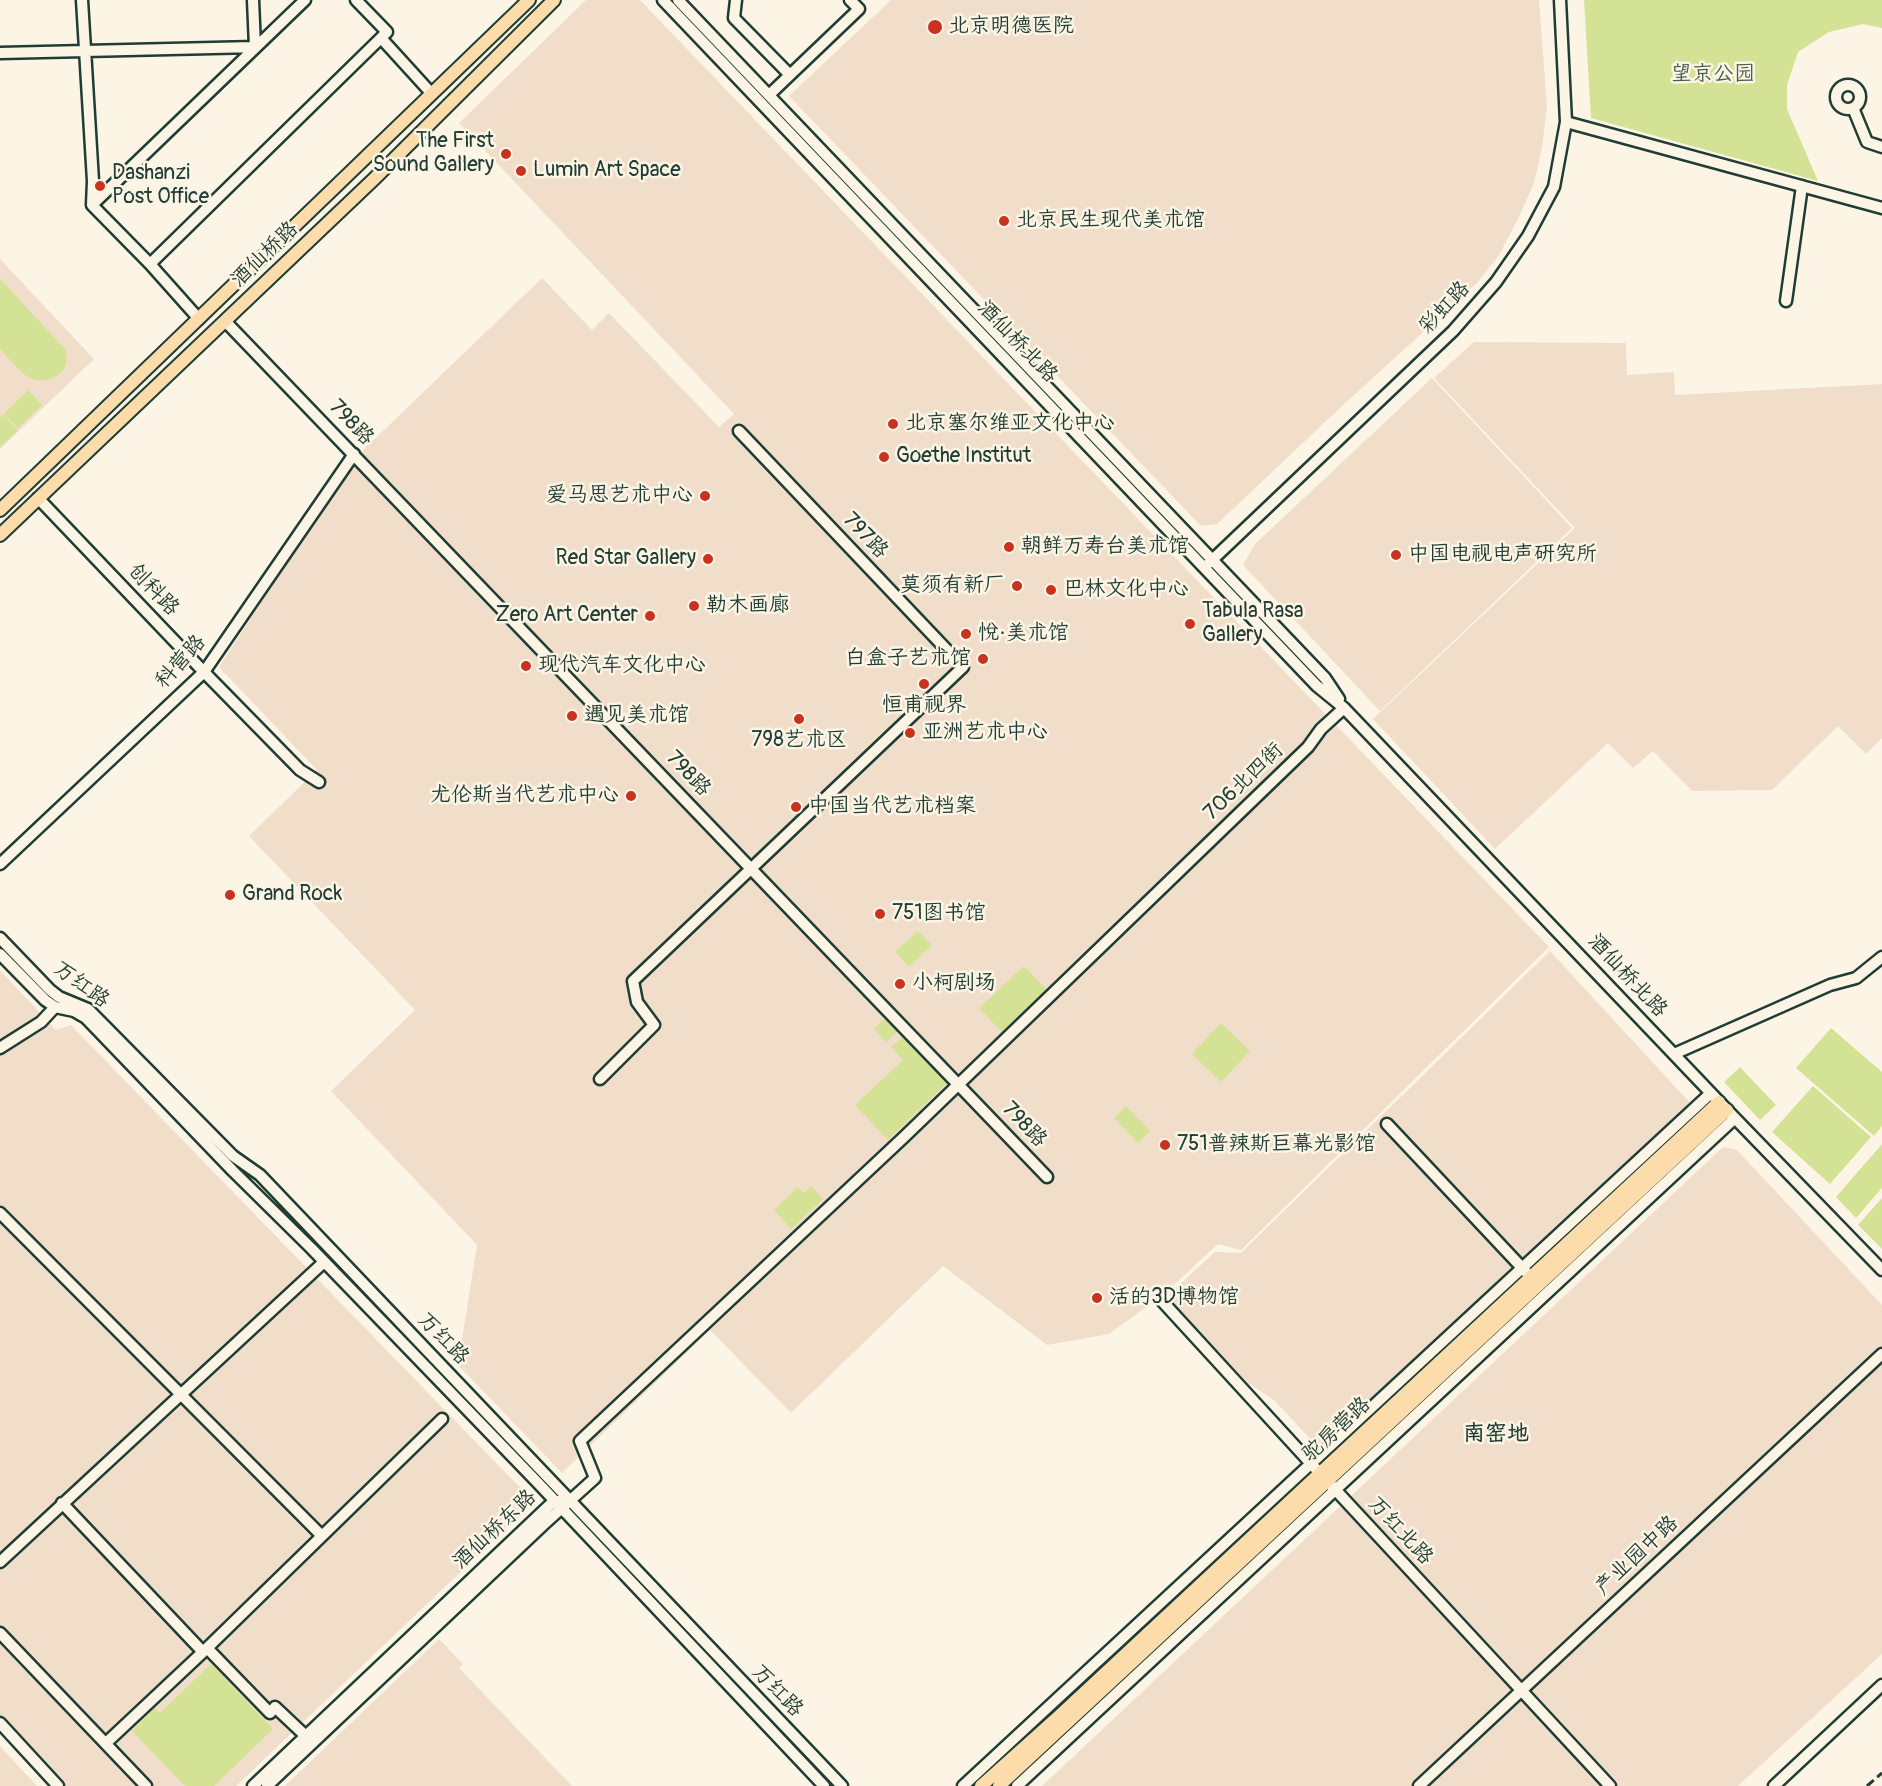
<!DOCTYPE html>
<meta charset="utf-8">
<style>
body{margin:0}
canvas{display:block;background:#fcf5e5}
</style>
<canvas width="1882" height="1786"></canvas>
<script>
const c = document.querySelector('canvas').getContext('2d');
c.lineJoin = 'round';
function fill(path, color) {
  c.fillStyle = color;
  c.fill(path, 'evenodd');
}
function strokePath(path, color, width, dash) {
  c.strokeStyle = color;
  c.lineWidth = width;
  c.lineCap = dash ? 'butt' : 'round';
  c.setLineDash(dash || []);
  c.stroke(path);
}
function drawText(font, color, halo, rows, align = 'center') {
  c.font = font + ' Pangolin,"LXGW WenKai TC",sans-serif';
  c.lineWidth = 5;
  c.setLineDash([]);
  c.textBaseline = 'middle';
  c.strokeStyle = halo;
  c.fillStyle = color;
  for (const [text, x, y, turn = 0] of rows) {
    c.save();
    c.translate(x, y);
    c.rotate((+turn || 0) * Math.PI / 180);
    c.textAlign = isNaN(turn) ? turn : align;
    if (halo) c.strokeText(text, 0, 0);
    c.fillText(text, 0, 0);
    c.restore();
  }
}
fill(new Path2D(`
 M586 0H640L1549 947 1241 1250 1218 1244 1164 1294 1109 1334 1047 1345 943 1266 791 1413 710 1330 562 1473 458 1365 477 1245 331 1091 415 1010 249 836 317 770 219 667 358 455 542 278 592 330 609 313 719 427 734 414 459 123Z
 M891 0H1539L1547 106 1542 148 1534 183 1518 219 1499 255 1478 282 1341 407 1217 524 1201 526 789 96Z
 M0 259 94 359 0 449Z
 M1474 342 1626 343 1627 375 1674 372 1675 395 1882 384V738L1866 754 1838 726 1772 790 1692 791 1653 751 1633 768 1608 743 1495 849 1373 719 1575 528 1434 378Z
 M1432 378 1572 528 1380 711 1243 565 1255 544Z
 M1550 951 1693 1106 1331 1445 1313 1442 1275 1401 1247 1382 1167 1296 1215 1252 1241 1253Z
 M0 970 56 1030 71 1025 534 1502 236 1786H62L0 1721Z
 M1723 1147 1737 1150 1882 1305V1654L1738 1786H1042Z
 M439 1639 463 1664 459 1668 572 1786H285Z
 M0 1746 37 1786H0Z`), '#f1deca');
fill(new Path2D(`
 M1584 0H1882V28L1863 24 1829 32 1798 52 1787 85V109L1818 181 1591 118Z
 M0 279 66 350C67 356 67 363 64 369 57 379 41 384 30 378 19 372 9 358 0 349Z
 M28 390 42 405 18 428 4 414Z
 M3 414 18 430 0 447V417Z
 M918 931 932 945 909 967 895 952Z
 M1024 966 1047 990 1002 1032 979 1008Z
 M885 1018 898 1031 886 1042 874 1029Z
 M1221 1023 1250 1051 1221 1082 1192 1054Z
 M1831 1028 1882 1072V1126L1874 1136 1796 1068Z
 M903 1037 947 1083 888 1140 855 1105 903 1060 891 1047Z
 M1740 1067 1776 1105 1760 1120 1724 1082Z
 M1813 1086 1871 1137 1830 1184 1772 1132Z
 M1126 1106 1150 1131 1138 1143 1114 1118Z
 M1882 1144V1188L1856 1218 1836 1197Z
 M811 1186 823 1199 791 1229 774 1210 798 1187 804 1193Z
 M1882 1198V1249L1858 1225Z
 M211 1664 273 1729 214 1786H185L132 1731 155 1708 160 1713Z`), '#d4e296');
const minor = new Path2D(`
 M82 0 93 181 92 205 150 264 199 319
 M663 0 1317 686 1344 708 1727 1110 1882 1270
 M678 0 1325 678 1339 699
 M736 0 734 18 790 75
 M381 38 432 94
 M0 53 255 47 253 0
 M1836 97a12 12 0 1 1 24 0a12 12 0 1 1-24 0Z
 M769 95 859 9 850 0
 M1853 108 1867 142 1882 147
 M1566 122 1882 208
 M92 205 305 0
 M150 264 387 32 356 0
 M1786 301 1802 186
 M225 321 1047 1177
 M38 498 204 672 300 770 319 782
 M1209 563 1453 331 1496 282 1528 236 1554 187 1566 122 1560 0
 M0 864 204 672 354 454
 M0 938 50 990 59 997 88 1009 233 1156 260 1175 842 1786
 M0 954 45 1000 55 1007 74 1011 86 1018 233 1171 312 1249 538 1483 824 1786
 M0 1048 41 1022 55 1007
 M1674 1054 1830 985 1856 978 1882 957
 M600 1079 654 1025 637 1002 633 981 963 667 739 431
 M1387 1124 1526 1272
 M0 1213 322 1536
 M1162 1301 1316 1469
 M1331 1485 1610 1786
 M62 1503 203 1652
 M0 1562 324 1262
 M0 1633 146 1786
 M207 1648 270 1713 275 1707 310 1740
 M0 1723 58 1786
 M106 1743 203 1652 442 1419
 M253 1786 554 1501H561
 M267 1786 543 1525 595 1478 580 1441 904 1137 1308 747 1321 729 1344 708
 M963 1786 1711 1093
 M1017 1786 1735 1118
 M1419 1786 1882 1354
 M1774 1786 1882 1685`);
const major = new Path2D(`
 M0 510 529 0
 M0 535 375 178 554 0
 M981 1786 1058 1717 1719 1102
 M999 1786 1727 1110`);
strokePath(minor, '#1f3d34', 15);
strokePath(major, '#1f3d34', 16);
strokePath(minor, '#fcf5e5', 10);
strokePath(major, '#fddcac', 12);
strokePath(new Path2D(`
 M1867 1786 1882 1773`), '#1f3d34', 3, [9, 4.5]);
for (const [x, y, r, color] of [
 [935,27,8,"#c8321e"],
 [506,154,6,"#c8321e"],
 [521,171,6,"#c8321e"],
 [100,186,6,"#c8321e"],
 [1004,221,6,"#c8321e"],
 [893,424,6,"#c8321e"],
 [884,457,6,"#c8321e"],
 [705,496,6,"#c8321e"],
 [1009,547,6,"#c8321e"],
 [1396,555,6,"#c8321e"],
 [708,559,6,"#c8321e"],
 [1017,586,6,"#c8321e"],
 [1051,590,6,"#c8321e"],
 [694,606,6,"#c8321e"],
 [650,616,6,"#c8321e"],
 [1190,624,6,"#c8321e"],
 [966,634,6,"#c8321e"],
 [983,659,6,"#c8321e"],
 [526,666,6,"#c8321e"],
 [924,684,6,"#c8321e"],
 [572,716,6,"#c8321e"],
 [799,719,6,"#c8321e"],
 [910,733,6,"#c8321e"],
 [631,796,6,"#c8321e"],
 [796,807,6,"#c8321e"],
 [230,895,6,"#c8321e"],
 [880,914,6,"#c8321e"],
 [900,984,6,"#c8321e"],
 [1165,1145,6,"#c8321e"],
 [1097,1298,6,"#c8321e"]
]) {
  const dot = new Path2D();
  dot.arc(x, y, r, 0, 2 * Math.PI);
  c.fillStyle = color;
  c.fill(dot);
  strokePath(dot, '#fcf5e5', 2);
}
drawText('21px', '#1f3d34', '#fcf5e5', [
 ["北京明德医院",948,27],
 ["The First",494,142,"right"],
 ["Sound Gallery",494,166,"right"],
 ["Lumin Art Space",533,171],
 ["Dashanzi",112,174],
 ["Post Office",112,198],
 ["北京民生现代美术馆",1016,221],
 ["北京塞尔维亚文化中心",905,424],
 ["Goethe Institut",896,457],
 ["爱马思艺术中心",693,496,"right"],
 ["朝鲜万寿台美术馆",1021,547],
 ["中国电视电声研究所",1408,555],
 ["Red Star Gallery",696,559,"right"],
 ["莫须有新厂",1005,586,"right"],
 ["巴林文化中心",1063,590],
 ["勒木画廊",706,606],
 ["Tabula Rasa",1202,612],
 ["Gallery",1202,636],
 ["Zero Art Center",638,616,"right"],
 ["悦·美术馆",978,634],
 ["白盒子艺术馆",971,659,"right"],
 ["现代汽车文化中心",538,666],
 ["恒甫视界",924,706,"center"],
 ["遇见美术馆",584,716],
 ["亚洲艺术中心",922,733],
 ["798艺术区",799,741,"center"],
 ["尤伦斯当代艺术中心",619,796,"right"],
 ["中国当代艺术档案",808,807],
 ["Grand Rock",242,895],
 ["751图书馆",892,914],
 ["小柯剧场",912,984],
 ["751普辣斯巨幕光影馆",1177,1145],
 ["活的3D博物馆",1109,1298]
], 'left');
drawText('21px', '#435e48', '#fcf5e5', [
 ["望京公园",1713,75]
]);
drawText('21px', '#1f3d34', '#fcf5e5', [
 ["酒仙桥路",265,255,-44],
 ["彩虹路",1445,308,-47],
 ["酒仙桥北路",1017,342,46],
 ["798路",351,423,46],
 ["797路",865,536,46],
 ["创科路",153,590,46],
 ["科营路",181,662,-48],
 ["798路",688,774,46],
 ["706北四街",1244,782,-44],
 ["酒仙桥北路",1627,976,47],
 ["万红路",81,985,36],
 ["798路",1024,1125,46],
 ["万红路",443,1339,46],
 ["驼房营路",1337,1430,-43],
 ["酒仙桥东路",495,1530,-43],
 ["万红北路",1400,1531,47],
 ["产业园中路",1637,1556,-43],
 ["万红路",777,1691,46]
]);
drawText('bold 22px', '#1f3d34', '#fcf5e5', [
 ["南窑地",1496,1434]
]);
</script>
